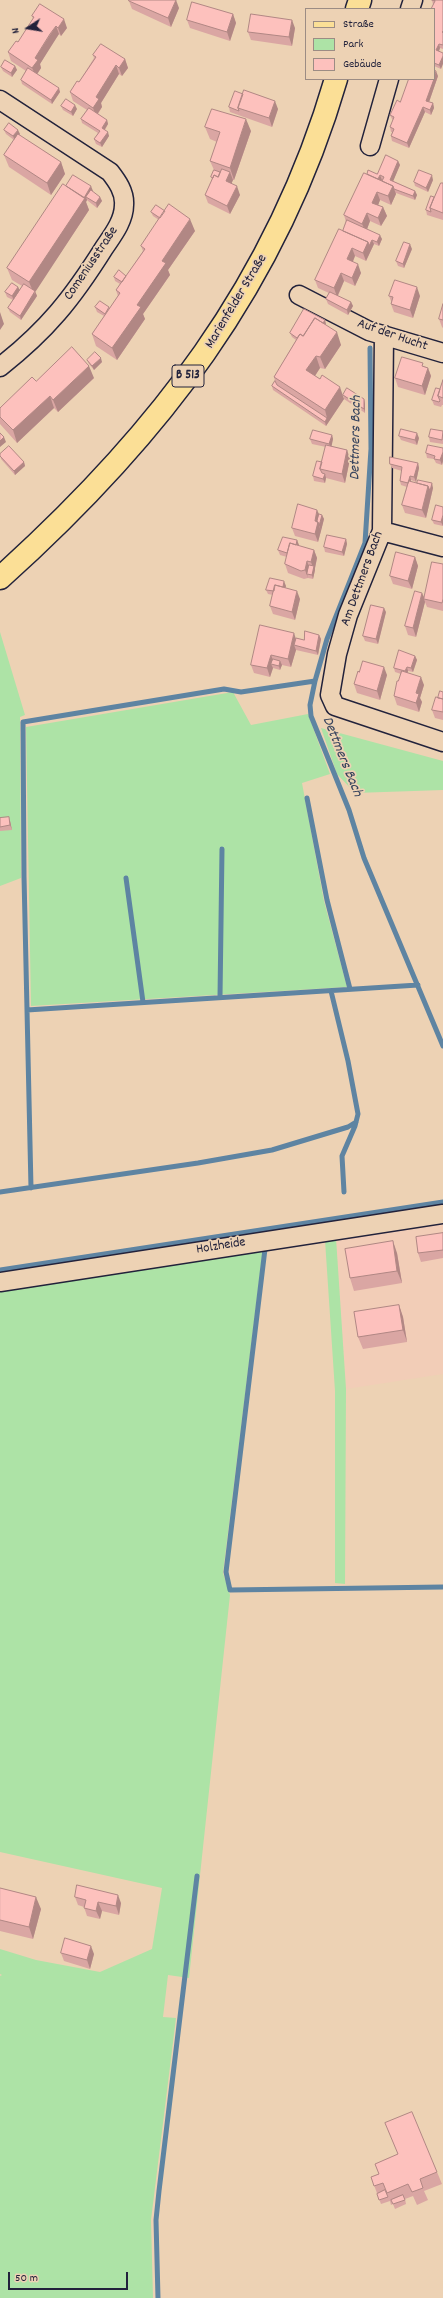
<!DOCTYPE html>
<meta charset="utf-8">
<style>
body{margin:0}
#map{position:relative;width:443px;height:2298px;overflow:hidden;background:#edd2b4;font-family:Dekko,sans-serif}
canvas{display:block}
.legend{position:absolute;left:305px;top:8px;width:130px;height:72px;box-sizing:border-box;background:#edd2b4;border:1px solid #9c8c84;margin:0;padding:5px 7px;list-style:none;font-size:12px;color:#22223b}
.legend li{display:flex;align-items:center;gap:8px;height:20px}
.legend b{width:20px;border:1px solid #9c8c84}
.north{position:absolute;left:8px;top:8px;width:40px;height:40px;-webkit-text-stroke:3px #edd2b4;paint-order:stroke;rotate:258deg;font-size:11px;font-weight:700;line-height:16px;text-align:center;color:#22223b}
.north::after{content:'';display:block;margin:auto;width:14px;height:18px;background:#22223b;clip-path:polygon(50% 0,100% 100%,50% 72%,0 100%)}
.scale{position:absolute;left:8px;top:2272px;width:120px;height:18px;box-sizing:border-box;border:2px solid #22223b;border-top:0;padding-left:5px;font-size:12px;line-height:14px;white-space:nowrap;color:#22223b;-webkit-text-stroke:3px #edd2b4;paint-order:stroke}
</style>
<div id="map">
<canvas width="443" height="2298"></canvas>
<ul class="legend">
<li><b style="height:5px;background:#fbdf96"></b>Straße</li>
<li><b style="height:11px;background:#ade3a6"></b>Park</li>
<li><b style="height:11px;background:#fdc1bd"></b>Gebäude</li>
</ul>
<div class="north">N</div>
<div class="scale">50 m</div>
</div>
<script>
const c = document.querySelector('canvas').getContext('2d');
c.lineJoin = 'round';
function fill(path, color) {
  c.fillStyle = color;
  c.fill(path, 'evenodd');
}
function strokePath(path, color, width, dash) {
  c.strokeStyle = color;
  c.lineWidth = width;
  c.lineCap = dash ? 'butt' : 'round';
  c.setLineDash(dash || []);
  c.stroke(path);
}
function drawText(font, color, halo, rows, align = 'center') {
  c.font = font + ' Dekko,sans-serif';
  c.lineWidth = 3.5;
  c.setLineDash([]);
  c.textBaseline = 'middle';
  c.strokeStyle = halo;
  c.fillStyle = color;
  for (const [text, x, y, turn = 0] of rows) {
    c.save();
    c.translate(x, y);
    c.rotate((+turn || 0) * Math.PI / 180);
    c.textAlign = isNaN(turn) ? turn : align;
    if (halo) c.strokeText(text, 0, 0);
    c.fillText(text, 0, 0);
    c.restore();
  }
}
fill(new Path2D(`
 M443 1221V1374L346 1389 336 1239Z`), '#f2cdb7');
fill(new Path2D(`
 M0 632 25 715 20 717 21 878 0 886Z
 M233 692 251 725 308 714 330 774 302 783 324 901 347 987 31 1006 26 727Z
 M321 728 443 761V790L355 793 337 774Z
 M336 1238 346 1389 345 1584 335 1583V1391L325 1240Z
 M263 1249 223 1573 230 1595 189 1978 168 1975 163 2017 176 2018 151 2220 153 2298H0V1976L2 1975 0 1974V1949L36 1960 100 1972 152 1949 162 1888 0 1852V1290Z`), '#ade3a6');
strokePath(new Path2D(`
 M370 348 371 449 365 543 327 639 315 681 310 705 311 716 349 810 364 858 443 1046
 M307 798 327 900 350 989
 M126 878 143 1002
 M331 991 348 1061 358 1114 355 1126 342 1156 344 1192
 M220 997 222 849
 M27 1010 418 985
 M31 1188 24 876 23 722 224 689 241 692 315 681
 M0 1192 198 1163 272 1150 348 1127 356 1122
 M265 1249 226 1572 230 1590 443 1587
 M0 1270 443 1202
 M158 2298 156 2220 159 2191 197 1876`), '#5e84a2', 5);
const minor = new Path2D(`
 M410 9 413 0
 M0 100 110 172C117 181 125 192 124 205 124 221 112 236 104 248 72 299 47 330 0 367
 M370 146 389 79
 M299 295 369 331 443 353
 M384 335 382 531 348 615 337 654 330 695 335 706 443 742
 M382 531 443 547
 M0 1282 443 1214`);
const primary = new Path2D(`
 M357 9 360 0
 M0 578C157 437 276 285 336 79`);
strokePath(minor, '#22223b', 21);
strokePath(primary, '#22223b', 25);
strokePath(minor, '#edd2b4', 18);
strokePath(primary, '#fbdf96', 22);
fill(new Path2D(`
 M432 0H443V49L440 48 439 51 441 69 434 66V9Z
 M129 1 179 8 171 27 132 9Z
 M233 14 236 23 230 41 190 28 187 20Z
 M32 16 67 28 61 36 59 34 53 42 40 64 41 68 37 74 60 92 52 104 22 84 21 80 26 71 11 61 8 52 18 42 33 19Z
 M295 28 292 46 251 40 248 32Z
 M93 55 125 59 128 68 122 76 119 74 101 103 102 107 98 114 107 120 108 124 105 130 109 136 102 147 96 144 94 139 98 133 82 123 81 119 87 110 73 101 70 92 79 82 94 58Z
 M15 66 17 70 12 77 3 71 1 67Z
 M438 76 429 102 433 103 434 108 431 115 425 112 409 148 392 141 391 136 392 132H391L390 127 393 120 392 119 390 115 400 102Z
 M243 94 278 109 272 127 241 116 230 112 229 107Z
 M61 106 77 109 73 116 63 110Z
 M205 127 251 131 234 180H233L231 184 240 195 230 214 208 203 205 195 212 179 211 177 214 170 210 161 217 142 210 139Z
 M4 130 20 134 19 135 61 162 65 174 51 195 9 167 4 155 14 140 6 134Z
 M398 161 400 165 393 181 415 191 417 195 415 200 396 193V194L391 205 380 200 378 205 383 207 387 216 381 226 370 221 367 229 382 239 379 246 374 244 366 261 355 256 353 262 361 273 355 286 344 281 338 296 351 302 353 306 348 315 328 304 326 299 329 293 318 288 315 280 343 231 346 222 344 215 367 174H377Z
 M433 180 428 192 415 186 414 182Z
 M443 183V220L427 215 426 210Z
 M66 186 93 191 92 192 100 197 102 201 97 208 88 201 87 200 86 202 89 210 35 291 37 296 21 320 10 312 8 308 13 300 7 297 5 292 18 287 20 290 22 286 12 280 7 268Z
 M151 212 195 231 168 270 170 275 143 314 145 319 117 360 96 346 92 334 104 316 97 312 95 307H109L110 308 118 296 116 290 120 284 115 281 114 277 126 276 143 251 141 246 159 220 153 216Z
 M412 249 404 268 398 266 396 261Z
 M389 296H420L413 318 394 312 391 304V301Z
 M439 319 443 320V328L442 327Z
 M326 324V325L341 345 325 369 320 368 315 376 344 399 326 426 273 390 272 386 275 381 274 377 296 340 292 337 290 333Z
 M87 360 102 362 94 370 89 364Z
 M424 366 428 368 431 376 425 395 398 387 395 378Z
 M94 378 58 412 54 408 17 443 0 424V408L36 381Z
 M443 380V405H442L441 407 434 405 432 400 440 389Z
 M343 395 364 399 365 404V413L344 399Z
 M443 431V444L430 442 429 437Z
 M332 435 333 439 331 446 347 450 350 459 345 483 326 478 325 483 314 481 313 476 322 462 326 447 312 444 310 439Z
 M399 436 419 438 417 445 401 440Z
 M443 448V461L442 465 436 463 434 459 427 458 426 453Z
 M0 454 24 462 25 466 15 475 1 459Z
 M418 463 419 468 416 482 411 480V482L433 488 426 518 405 513 402 505 407 487 401 485 400 481 402 471 392 468 390 464Z
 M443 507V526L434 524 432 520Z
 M319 514 322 515 324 519 318 542 295 536 292 528Z
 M346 539 347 544 344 556 325 552 324 547Z
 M297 540 299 546 314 550 317 558 315 568V570L313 579 308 578 304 579 288 573 285 564 287 557 280 555 278 550Z
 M415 557 418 566 412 589 393 584 390 576Z
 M443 564V611L427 607 425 602 416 637 408 635 405 626 424 597Z
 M286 586 285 588 300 599 295 620 273 614 270 606 273 595 268 594 266 590Z
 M386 612 378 644 365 641 363 636Z
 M319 635 321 639 318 655 296 650 291 667 282 665 280 670 273 668 270 677 254 673 251 665 296 638 304 640Z
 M415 656 417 660 413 672 408 671V673L424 685 420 698 422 702 419 712 397 705 394 696 401 674 395 672 394 668Z
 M359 672 387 675 380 700 357 693 354 684Z
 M443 692V720L435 718 432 710 438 698Z
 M0 818 10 821 12 830 0 831Z
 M443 1233V1258L421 1262 418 1253Z
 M397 1253 402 1283 354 1291 350 1278Z
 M399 1305 403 1317 407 1342 363 1349 358 1337Z
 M0 1888 41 1909 33 1939 0 1931Z
 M75 1897 121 1903 119 1915 102 1911 100 1919 87 1916 84 1907 78 1905Z
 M61 1953 94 1954 90 1969 64 1961Z
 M385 2123 437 2172 442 2184 424 2191 428 2200 417 2205 413 2196 405 2199 406 2204 395 2209 393 2204 391 2205 390 2201 381 2204 371 2177 379 2174 375 2164 398 2154Z`), '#daa6a3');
fill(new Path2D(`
 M176 0 179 8 171 27 168 18Z
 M233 14 236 23 230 41 227 32Z
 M64 19 67 28 61 36 58 28Z
 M292 20 295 28 292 46 289 37Z
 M56 26 59 34 40 64 41 68 36 76 32 68 35 58Z
 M439 44 440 48 438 54 436 50Z
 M443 56V64L441 69 439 65Z
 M125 59 128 68 122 76 119 68Z
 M116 65 119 74 101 103 102 107 96 116 93 108 96 97Z
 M15 66 17 70 12 77 11 73Z
 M436 71 438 76 428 105 426 101Z
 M59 88 60 92 52 104 51 100Z
 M275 101 278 109 272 127 269 118Z
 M433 103 434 108 431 115 430 110Z
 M75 105 77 109 73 116 71 112Z
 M423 107 425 112 409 148 407 143Z
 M246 119 251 131 234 180 230 168Z
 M107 120 108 124 103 132 102 128Z
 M18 130 20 134 15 141 13 136Z
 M108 132 109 136 102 147 100 143Z
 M398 161 400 165 392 184 390 180Z
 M61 162 65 174 51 195 47 183Z
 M230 172 233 180 229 189 226 181Z
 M380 175 382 180 379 186 377 182Z
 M432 175 433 180 428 192 426 188Z
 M91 186 93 191 88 198 86 197 87 200 86 202 89 210 34 294 29 282Z
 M237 186 240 195 230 214 227 206Z
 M393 186 396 194 391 205 388 196Z
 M415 191 417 195 415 200 413 196Z
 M377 192 380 200 376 211 372 203Z
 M100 197 102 201 97 208 96 203Z
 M383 207 387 216 381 226 378 218Z
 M367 213 370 221 366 232 362 224Z
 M190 219 195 231 168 270 170 275 143 314 145 319 117 360 112 348 162 261Z
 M380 235 382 239 379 246 377 242Z
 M372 240 374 244 366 261 363 253 368 242Z
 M410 244 412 249 404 268 403 264Z
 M352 248 355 256 350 268 347 259Z
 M358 264 361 273 355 286 352 278Z
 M341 273 344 281 337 297 334 288Z
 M18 287 20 291 14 301 12 296Z
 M417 287 420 296 413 318 410 310Z
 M35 291 37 296 21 320 20 316Z
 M351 302 353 306 348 315 347 310Z
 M0 312 4 324 0 330Z
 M325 320 326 324 321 331 320 327Z
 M337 332 341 345 325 369 320 357Z
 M316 356 320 368 311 382 306 370Z
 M101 358 102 362 94 370 92 366Z
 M89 366 94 378 58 412 53 400Z
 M428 368 431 376 425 395 422 386Z
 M340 387 344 399 326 426 325 422 327 418 325 410Z
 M50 396 54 408 17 443 13 430Z
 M364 399 365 404V413L364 409Z
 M417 433 419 438 417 445 415 440Z
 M332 435 333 439 331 449 329 444Z
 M4 437 6 442 0 447V441Z
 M347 450 350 459 345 483 342 474Z
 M443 452V461L442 465 440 460Z
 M24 462 25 466 15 475 14 471Z
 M418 463 419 468 416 482 414 477Z
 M325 474 326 478 325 483 323 479Z
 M410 476 411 480 409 487 408 483Z
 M432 483 433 488 426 518 422 510 428 486Z
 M317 510 321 518 319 525 321 531 318 542 315 534V521Z
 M322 515 324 519 321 531 319 526Z
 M443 515V526L441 522Z
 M346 539 347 544 344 556 342 552Z
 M297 540 299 545 297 553 295 548Z
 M314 550 317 558 315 568V570L313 579 312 575 313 568 311 562Z
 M415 557 418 566 412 589 408 581Z
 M307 561 310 570 307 574 308 578 305 570Z
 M284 581 286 586 284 595 282 591Z
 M297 591 300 599 295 620 292 612Z
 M422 593 425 599H424L425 602 416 637 413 628Z
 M384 608 386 612 378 644 376 639Z
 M294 633 297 642 294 645 296 650 291 667 288 659Z
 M319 635 321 639 318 655 316 651Z
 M271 655 274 663 271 664 273 668 270 677 267 668Z
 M415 656 417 660 413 672 411 668Z
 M280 661 282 665 280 670 279 666Z
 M384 667 387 675 380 700 377 691Z
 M407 667 408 671 407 676 405 671Z
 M421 677 424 685 420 698 422 702 419 712 416 703V693Z
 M9 817 10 821 12 830 10 825Z
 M393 1241 397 1253 402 1283 397 1271Z
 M399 1305 403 1317 407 1342 403 1330Z
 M118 1895 121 1903 119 1915 116 1906Z
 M36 1897 41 1909 33 1939 29 1927Z
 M98 1902 102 1911 100 1919 96 1911Z
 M91 1946 94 1954 90 1969 87 1960Z`), '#b18784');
const building = new Path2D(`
 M129 0H176L168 18 129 1Z
 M432 0H443V31L442 32 443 33V45L439 44 436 50 443 53V56L439 65 434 63V9H431L435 1Z
 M192 2 233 14 227 32 187 20Z
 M40 4 64 19 58 28 56 26 50 34 35 58 38 60 32 68 8 52 16 41 18 42 34 17 32 16Z
 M251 14 292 20 289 37 248 32Z
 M101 44 125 59 119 68 116 65 96 97 99 99 93 108 70 92 77 81 79 82 96 57 93 55Z
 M5 60 15 66 11 73 1 67Z
 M28 68 59 88 51 100 21 80Z
 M434 70 436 71 434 78Z
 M409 79H434L426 101 433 103 430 110 423 107 407 143 391 136 394 129 390 127 394 117 390 115 397 100 400 102Z
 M244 90 275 101 269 118 238 108Z
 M235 91 243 94 238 108 239 111 229 107Z
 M66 99 75 105 71 112 61 106Z
 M89 108 107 120 102 128 108 132 100 143 94 139 100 131 81 119Z
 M212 109 246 119 230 168 210 161 220 132 205 127Z
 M9 123 18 130 13 136 4 130Z
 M18 134 61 162 47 183 4 155Z
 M386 155 398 161 390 180 415 191 413 196 394 189 393 186 382 181 384 177 380 175 378 179 367 174 368 170 377 174Z
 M222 169 230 172 226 181 237 186 227 206 205 195 214 175 218 177Z
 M214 170 220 172 218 177 214 175 213 178 211 177Z
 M419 170 432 175 426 188 414 182Z
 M364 173 393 186 388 196 377 192 372 203 383 207 378 218 367 213 362 224 344 215Z
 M73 175 91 186 84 198 66 186Z
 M441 183H443V213L430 208Z
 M63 184 85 198 29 282 7 268Z
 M91 190 100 197 96 203 86 197Z
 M431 196 434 197 430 208 431 212 426 210Z
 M169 204 190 219 162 261 166 263 137 305 141 307 112 348 92 334 120 293 116 290 145 249 141 246Z
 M156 205 165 211 160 218 151 212Z
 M347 220 380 235 377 242 372 240 369 246 368 242 343 231Z
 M339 229 368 242 363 253 352 248 347 259 358 264 352 278 341 273 334 288 315 280Z
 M404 242 410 244 403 264 396 261Z
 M119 270 126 276 122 282 114 277Z
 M395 280 417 287 410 310 391 304 393 297 389 296Z
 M12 283 18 287 12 296 5 292Z
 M24 284 35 291 20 316 8 308Z
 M330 292 351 302 347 310 326 299Z
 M100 301 109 307 105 314 95 307Z
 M443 304V320L439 319Z
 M304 309 325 320 323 323 315 318 303 336 300 334 297 338 290 333Z
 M315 318 337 332 320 357 316 356 306 370 320 379 322 375 340 387 325 410 274 377 300 334 303 336Z
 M72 347 89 366 53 400 50 396 13 430 0 417V408L32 377 36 381Z
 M95 352 101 358 92 366 87 360Z
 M402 357 423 363 422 366 428 368 422 386 395 378Z
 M443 380V398L438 396Z
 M275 381 277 385 327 418 325 422 272 386Z
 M347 388 364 399V409L343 395Z
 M436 388 440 389 438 396 440 401 439 402 432 400Z
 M401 429 417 433 415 440 399 436Z
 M431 429 443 431 442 440 429 437Z
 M313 430 332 435 329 444 310 439Z
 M0 433 4 437 0 441Z
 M326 445 347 450 342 474 320 469Z
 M428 445 443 448V452L440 460 434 459 435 456 426 453Z
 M9 446 24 462 14 471 0 456V454Z
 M390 457 418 463 414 477 410 476 408 483 400 481 402 467 390 464Z
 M317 461 322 462 320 469 322 473 325 474 323 479 313 476Z
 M418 480 432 483 430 491 428 486 417 483Z
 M409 481 428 486 422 510 402 505Z
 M298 504 317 510 315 521 318 522 315 534 292 528Z
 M436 505 443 507V515L441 522 432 520Z
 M319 514 322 515 319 526 318 522H317Z
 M327 535 346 539 342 552 324 547Z
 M283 537 297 540 296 545 290 543 287 553 278 550Z
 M290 543 314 550 311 562 307 561 305 570 301 571 285 564Z
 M396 552 415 557 408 581 390 576Z
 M432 562 443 564V599L442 603 424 599Z
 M309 565 314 566 312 575 307 574Z
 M270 578 284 581 283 587 275 585 274 591 266 590Z
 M275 585 297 591 292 612 270 606Z
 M415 591 422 593 413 628 405 626Z
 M371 605 384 608 376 639 363 636Z
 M260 625 294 633 288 659 271 655 267 668 251 665Z
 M305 631 319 635 316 651 294 645 296 638 304 640Z
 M399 650 415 656 411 668 407 667 405 671 394 668Z
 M273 659 280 661 279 666 271 664Z
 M363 661 384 667 377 691 354 684 358 671 359 672Z
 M402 671 421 677 416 693 419 694 416 703 394 696 397 681H398Z
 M440 691 443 692V699L438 698Z
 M436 697 443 699V712L432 710Z
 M9 817 10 825 0 827V818Z
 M443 1233V1250L418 1253 416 1237Z
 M393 1241 397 1271 350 1278 345 1249Z
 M399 1305 403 1330 358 1337 354 1312Z
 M77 1885 118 1895 116 1906 98 1902 96 1911 84 1908 86 1900 75 1897Z
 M0 1888 36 1897 29 1927 0 1920Z
 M65 1938 91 1946 87 1960 61 1953Z
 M412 2112 437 2172 420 2179 423 2188 412 2192 408 2184 387 2193 383 2183 374 2186 371 2177 379 2174 375 2164 398 2154 385 2123Z
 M385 2190 388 2197 379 2200 377 2194Z
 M403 2195 405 2200 393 2204 391 2200Z`);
fill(building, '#fdc1bd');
strokePath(building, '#b18784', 1);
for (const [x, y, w] of [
 [188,376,32]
]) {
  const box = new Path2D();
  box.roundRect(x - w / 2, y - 11, w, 22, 3);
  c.fillStyle = '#edd2b4';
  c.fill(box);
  strokePath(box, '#22223b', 1);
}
drawText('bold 13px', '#22223b', null, [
 ["B 513",188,376]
]);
drawText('14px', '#22223b', '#edd2b4', [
 ["Comeniusstraße",92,264,-56],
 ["Marienfelder Straße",237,302,-59],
 ["Auf der Hucht",392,336,19],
 ["Am Dettmers Bach",363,579,-70],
 ["Holzheide",221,1247,-9]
]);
drawText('italic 15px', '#36435d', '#edd2b4', [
 ["Dettmers Bach",357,438,-89],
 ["Dettmers Bach",341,757,68]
]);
</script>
